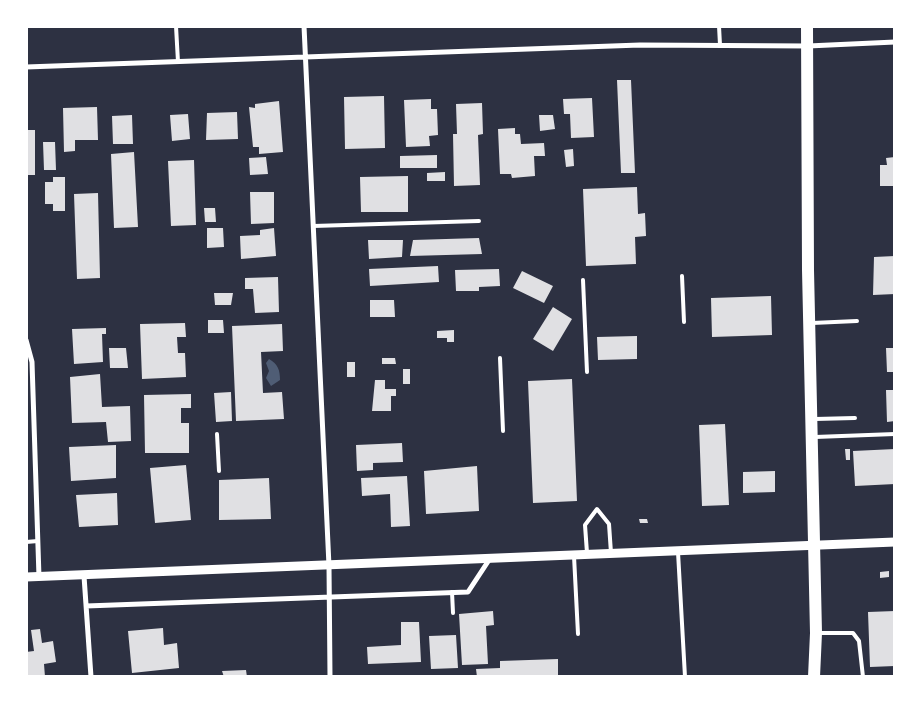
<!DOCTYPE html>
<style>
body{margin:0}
#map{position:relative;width:921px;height:703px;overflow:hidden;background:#2d3142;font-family:Quicksand,sans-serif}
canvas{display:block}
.frame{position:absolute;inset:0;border:28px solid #fff;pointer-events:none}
</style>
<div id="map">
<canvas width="921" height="703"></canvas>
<div class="frame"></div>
</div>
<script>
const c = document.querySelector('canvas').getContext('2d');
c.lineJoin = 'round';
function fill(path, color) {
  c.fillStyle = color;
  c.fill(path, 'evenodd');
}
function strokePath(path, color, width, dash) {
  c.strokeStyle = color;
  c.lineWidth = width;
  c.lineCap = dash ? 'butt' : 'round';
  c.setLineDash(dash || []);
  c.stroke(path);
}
fill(new Path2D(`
 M269 359C278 364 280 370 280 380L271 386 266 378 269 371 266 363Z`), '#4f5d75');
fill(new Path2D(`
 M617 80H631L635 173H621Z
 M384 96 385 148 345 149 344 97Z
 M592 98 594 137 571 138 570 114H564L563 99Z
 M431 99V109H437L438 135 429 136 430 146 406 147 404 100Z
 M279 101 283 152 259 154V147H253L249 107 255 108V104Z
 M482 103 483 134 478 135 480 185 454 186 453 134H457L456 104Z
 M97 107 98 140H75V151L64 152 63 108Z
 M237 112 238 139 206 140 207 113Z
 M188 114 190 139 172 141 170 115Z
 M132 115 133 144H113L112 116Z
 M539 115H553L555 129 540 131Z
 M515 128V134H520L521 144 544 143 545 156H534L535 176 512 178 511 174H500L498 129Z
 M26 130H35V175H26Z
 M43 142H55L56 170H44Z
 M573 149 574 166 566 167 564 150Z
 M134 152 138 227 114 228 111 154Z
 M437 155V168H400V156Z
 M266 157 268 174 250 175 249 158Z
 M895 157V186H880V165H887L886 158Z
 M194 160 196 225 171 226 168 161Z
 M445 172V181H427V173Z
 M408 176V212H361L360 177Z
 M53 177H65V211H53V204H45V182H53Z
 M637 187 638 214 645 213 646 236 635 237 636 264 586 266 583 189Z
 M250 192H274V223L251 224Z
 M98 193 100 278 77 279 74 194Z
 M204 208H215L216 222H205Z
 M207 228H223L224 247 207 248Z
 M274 228 276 256 241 259 240 236 260 235V230Z
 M479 238 482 254 410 256 413 240Z
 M368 240H403L402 257 369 259Z
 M895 256V294L873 295 874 257Z
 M438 266 439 282 370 286 369 269Z
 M499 269 500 286 479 287V291H456L455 270Z
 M522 271 553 286 544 303 513 288Z
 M278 277 279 312 255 313 253 289H245V278Z
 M214 293H233L231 305H215Z
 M771 296 772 335 712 337 711 298Z
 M370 300H394L395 317H370Z
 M553 307 572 319 553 351 533 339Z
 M208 320H223L224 333H208Z
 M185 323 186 337H177L178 353H185L186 377 142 379 140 324Z
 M282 324 283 351 261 352 263 393 282 392 284 419 236 421 232 326Z
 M106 328V334H102L103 362 74 364 72 329Z
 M454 330V342H447V338H437V331Z
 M637 336V359L598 360 597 337Z
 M109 348H126L128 368H110Z
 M886 348H895V372H887Z
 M382 358H395L396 364H382Z
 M347 362H355V377H347Z
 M403 369H410V384H403Z
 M100 374 102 407 130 406 131 441 108 442 106 422 72 423 70 377Z
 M572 379 577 501 533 503 528 381Z
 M375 380H385V389H396V396H391V411H372Z
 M886 390H895V421L887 422Z
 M231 392 232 421 216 422 214 393Z
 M191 394V408H181V423H189V453H145L144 395Z
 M725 424 729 505 702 506 699 425Z
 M402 443 403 462 373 463V470L357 471 356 445Z
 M116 445V478L71 481 69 447Z
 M845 449H850V460H846Z
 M895 449V484L855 486 853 451Z
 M186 465 191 520 155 523 150 468Z
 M477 466 479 511 426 514 424 471Z
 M775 471V492L743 493V472Z
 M407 476 410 526 391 527 390 494 362 496 361 478Z
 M269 478 271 519 219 520V480Z
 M117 493 118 525 79 527 76 495Z
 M639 519H647L648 523H640Z
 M889 571V577L880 578V572Z
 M493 611 494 625 486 626 488 664 462 665 459 614Z
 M895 611V666L870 667 868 612Z
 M401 622H419L421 662 368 664 367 647 401 645Z
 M163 628 164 645 177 643 179 668 132 673 128 631Z
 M40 629 42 643 53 641 56 662 44 664 45 677H26V652L34 651 31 630Z
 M456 635 458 668 431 669 429 636Z
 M558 659V677H477L476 669 500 668V661Z
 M246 670 247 677H224L222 671Z`), '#e0e0e3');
strokePath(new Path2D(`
 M176 26 178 62
 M719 26 720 45
 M313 226 479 221
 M682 276 684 322
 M583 280 587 372
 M812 323 857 321
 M500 358 503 431
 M815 419 855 418
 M217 434 219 471
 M815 437 895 434
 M26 542 38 541
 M678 552 685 677
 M587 553 585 525 597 509 609 524 611 553
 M574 556 578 634
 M452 592 453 613
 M818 633H853L859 641 863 677`), '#fff', 4);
strokePath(new Path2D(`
 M304 26 329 566 330 677
 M26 67 640 45 808 46 895 42
 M26 340 32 362 39 577
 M84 576 91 677
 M86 606 468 592 489 560`), '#fff', 5);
strokePath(new Path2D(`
 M26 577 895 542`), '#fff', 9);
strokePath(new Path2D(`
 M807 26 808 270 816 633 814 677`), '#fff', 12);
</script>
